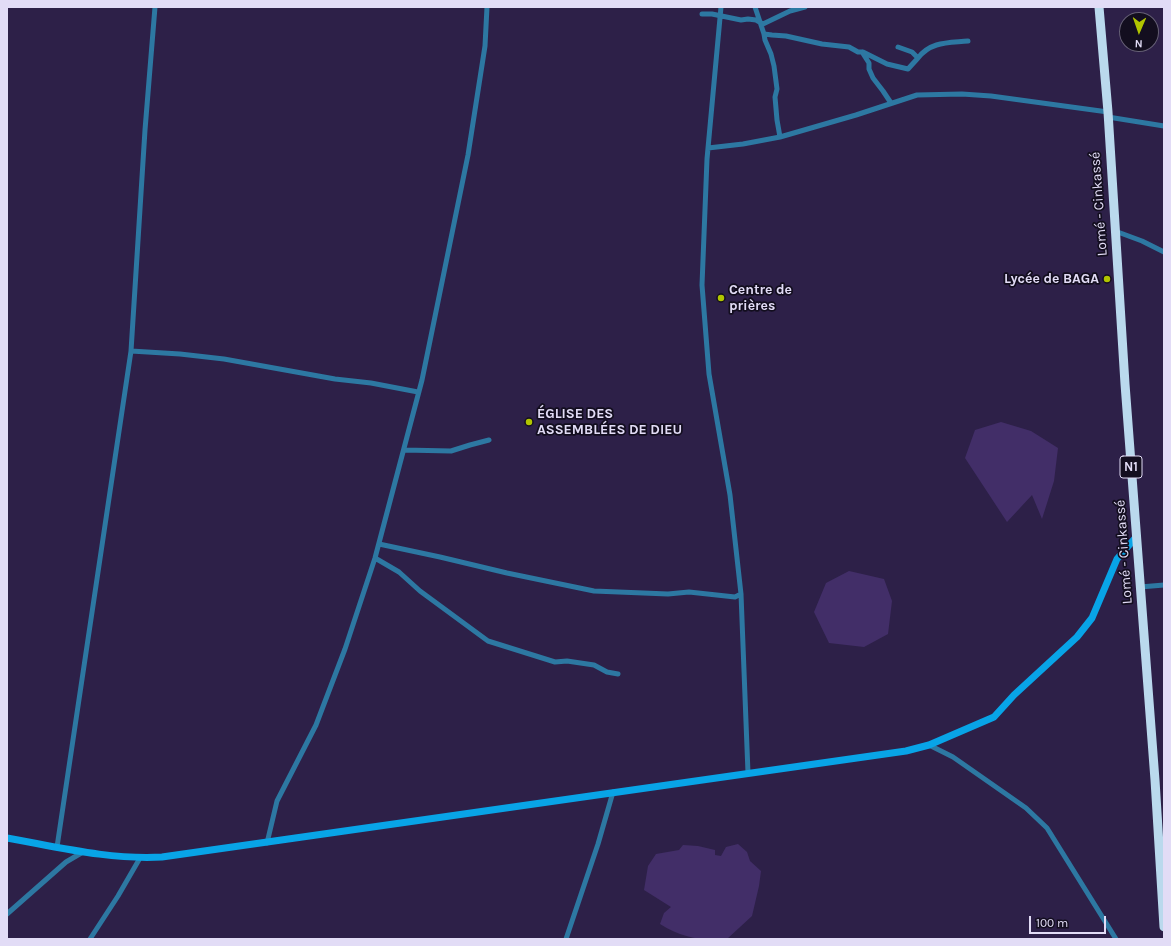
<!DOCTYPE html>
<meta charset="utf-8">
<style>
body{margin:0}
#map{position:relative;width:1171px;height:946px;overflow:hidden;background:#2d2048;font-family:Karla,sans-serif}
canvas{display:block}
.frame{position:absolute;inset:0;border:8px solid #e2dcf6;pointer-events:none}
.north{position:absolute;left:1119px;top:12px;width:40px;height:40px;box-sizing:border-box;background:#130e1f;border:1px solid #666075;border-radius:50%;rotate:182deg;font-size:11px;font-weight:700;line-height:16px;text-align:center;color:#e2dcf6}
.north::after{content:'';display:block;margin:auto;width:14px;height:18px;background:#b1c500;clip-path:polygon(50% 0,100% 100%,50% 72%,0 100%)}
.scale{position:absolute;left:1029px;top:916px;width:77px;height:18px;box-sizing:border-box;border:2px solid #e2dcf6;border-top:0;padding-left:5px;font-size:12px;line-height:14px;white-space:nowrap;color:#e2dcf6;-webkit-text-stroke:3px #130e1f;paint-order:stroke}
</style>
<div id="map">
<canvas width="1171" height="946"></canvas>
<div class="frame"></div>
<div class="north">N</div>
<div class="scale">100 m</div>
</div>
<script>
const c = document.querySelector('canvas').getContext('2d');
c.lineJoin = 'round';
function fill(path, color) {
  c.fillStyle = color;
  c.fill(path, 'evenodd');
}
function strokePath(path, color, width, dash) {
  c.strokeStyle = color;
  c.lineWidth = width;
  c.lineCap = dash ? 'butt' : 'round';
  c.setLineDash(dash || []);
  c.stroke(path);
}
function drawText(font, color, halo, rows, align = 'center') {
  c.font = font + ' Karla,sans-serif';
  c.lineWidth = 3.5;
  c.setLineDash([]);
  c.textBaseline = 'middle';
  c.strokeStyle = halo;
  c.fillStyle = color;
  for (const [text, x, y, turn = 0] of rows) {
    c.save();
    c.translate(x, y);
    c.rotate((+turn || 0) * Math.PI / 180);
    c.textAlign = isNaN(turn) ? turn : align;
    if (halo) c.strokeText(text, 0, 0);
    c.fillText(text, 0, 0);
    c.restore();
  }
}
fill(new Path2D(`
 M1001 422 1031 431 1058 448 1054 481 1042 519 1032 495 1007 522 965 458 975 430Z
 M849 571 884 579 892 601 888 634 864 647 829 643 814 612 826 583Z
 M738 844 747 852 750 861 761 871 759 886 752 916 727 939C702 941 682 938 660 924L664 913 671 907 644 890 648 866 656 854 679 850 683 845 698 846 715 850V855L721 856 726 847Z`), '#422e68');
strokePath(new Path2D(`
 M721 7 707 159 702 285 709 374 730 495 741 594 748 773
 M755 7 764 34 765 40 771 54 774 66 777 89 775 97 777 120 780 137
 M702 14H712L741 20 748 19 756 20 763 24 790 11 805 7
 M764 34 772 35 786 36 822 44 849 47 858 52H862L869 63V69L873 78 883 91 891 103
 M863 52 887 64 908 69 918 58 912 52 898 47
 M918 58C931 41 949 43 968 41
 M1108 117 1164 126
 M708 148 743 144 780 137 856 115 917 95 962 94 991 96 1108 112
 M1115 231 1142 241 1164 252
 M131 351 180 354 224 359 335 379 371 383 418 392
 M404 450 451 451 470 445 489 440
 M379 544 440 557 507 573 594 591 668 594 689 592 735 597 741 594
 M375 558 399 572 420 591 488 641 555 662 567 661 594 665 607 672 618 674
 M1140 587 1164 585
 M929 745 953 757 1026 808 1047 828 1116 939
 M267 843 277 801 316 725 345 649 375 558 422 380 468 155 485 46 487 7
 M57 847 131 351 145 130 155 7
 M7 914 66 862 83 852
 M90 939 118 896 140 858
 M566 939 598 844 613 792`), '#2d78a2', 5);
strokePath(new Path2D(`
 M7 838C58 847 110 860 162 857L906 751 929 745 994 717 1014 695 1077 637 1092 618 1117 559 1137 536`), '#08a4e7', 7);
strokePath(new Path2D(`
 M1099 7 1108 112 1125 384 1155 780 1164 927`), '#bad9ed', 9);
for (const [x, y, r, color] of [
 [1107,279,4,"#b1c500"],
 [721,298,4,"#b1c500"],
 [529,422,4,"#b1c500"]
]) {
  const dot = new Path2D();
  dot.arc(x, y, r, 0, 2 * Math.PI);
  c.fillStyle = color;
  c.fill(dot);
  strokePath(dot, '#130e1f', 1.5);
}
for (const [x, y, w] of [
 [1131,467,22]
]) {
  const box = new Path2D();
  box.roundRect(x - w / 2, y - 11, w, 22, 3);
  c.fillStyle = '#130e1f';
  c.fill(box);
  strokePath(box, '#e2dcf6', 1);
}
drawText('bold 13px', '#e2dcf6', null, [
 ["N1",1131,467]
]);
drawText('14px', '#e2dcf6', '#130e1f', [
 ["Lomé - Cinkassé",1099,204,-94],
 ["Lomé - Cinkassé",1124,552,-94]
]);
drawText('bold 14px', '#e2dcf6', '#130e1f', [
 ["Lycée de BAGA",1099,279,"right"],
 ["Centre de",729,290],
 ["prières",729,306],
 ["ÉGLISE DES",537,414],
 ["ASSEMBLÉES DE DIEU",537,430]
], 'left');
</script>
